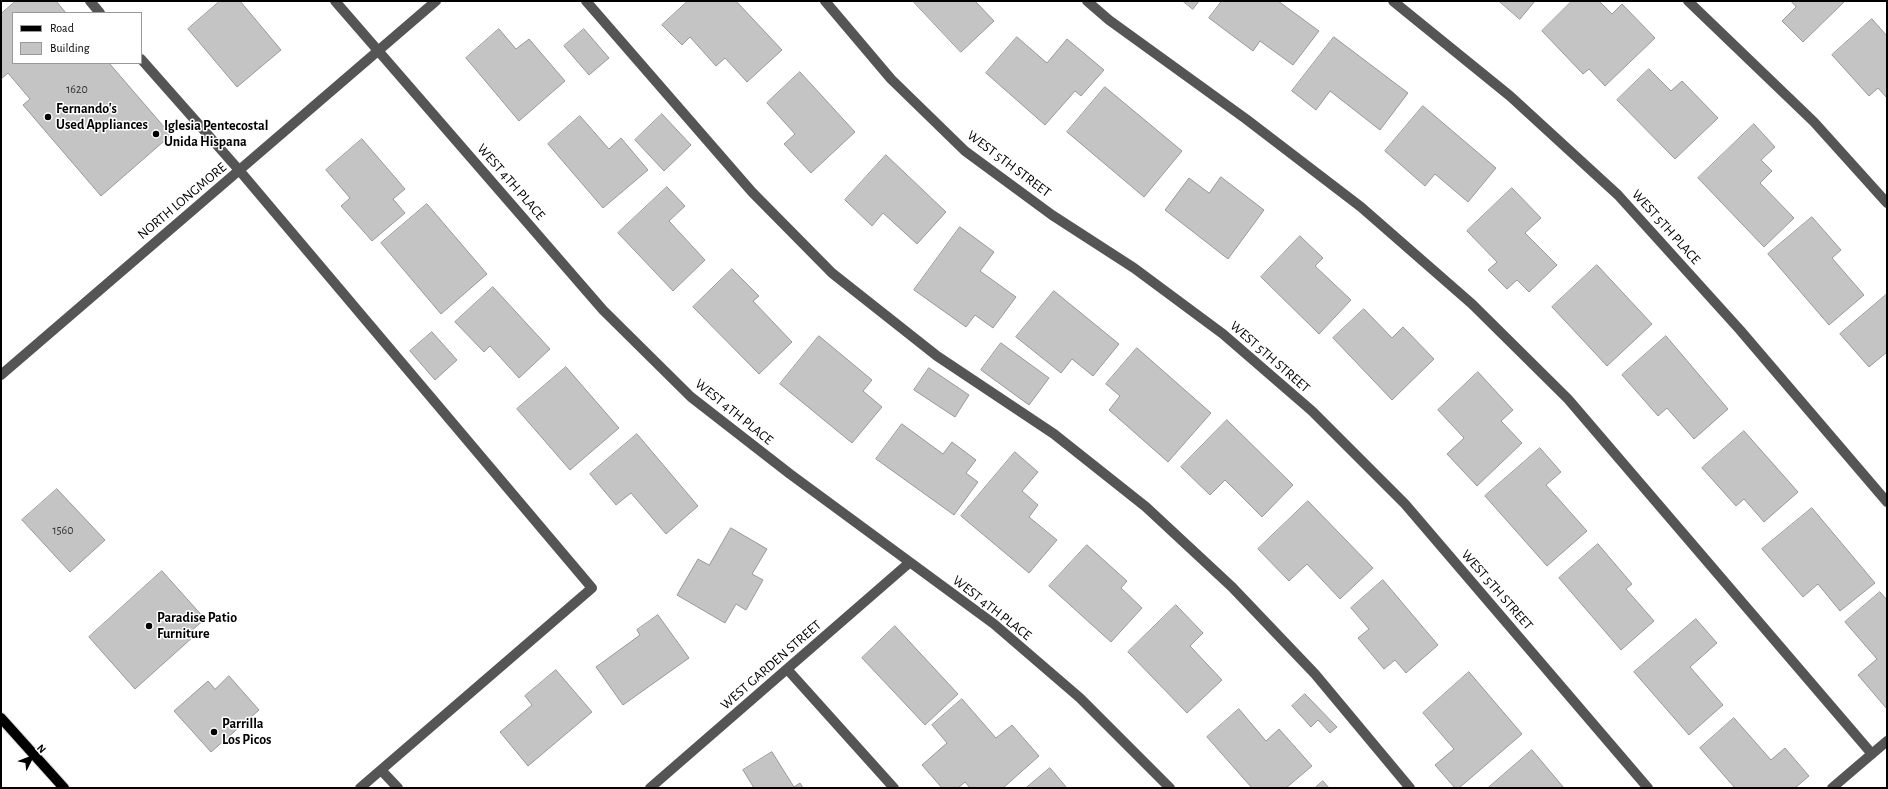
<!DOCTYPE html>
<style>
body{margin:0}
#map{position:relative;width:1888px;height:789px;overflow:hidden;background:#fff;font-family:"Alegreya Sans",sans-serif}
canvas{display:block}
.frame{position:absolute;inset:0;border:2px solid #000;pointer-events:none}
.legend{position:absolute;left:12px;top:12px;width:130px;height:52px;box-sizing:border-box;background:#fff;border:1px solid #999;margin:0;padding:5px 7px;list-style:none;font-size:12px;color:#000}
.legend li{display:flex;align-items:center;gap:8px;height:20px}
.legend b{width:20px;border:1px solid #999}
.north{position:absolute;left:12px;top:737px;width:40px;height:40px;-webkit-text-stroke:3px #fff;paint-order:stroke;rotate:48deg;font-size:11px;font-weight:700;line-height:16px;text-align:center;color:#000}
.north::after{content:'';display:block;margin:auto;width:14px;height:18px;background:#000;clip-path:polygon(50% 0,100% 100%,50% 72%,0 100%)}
</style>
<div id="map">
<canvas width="1888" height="789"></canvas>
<div class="frame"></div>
<ul class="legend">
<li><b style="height:5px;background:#000"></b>Road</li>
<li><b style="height:11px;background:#c4c4c4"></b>Building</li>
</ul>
<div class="north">N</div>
</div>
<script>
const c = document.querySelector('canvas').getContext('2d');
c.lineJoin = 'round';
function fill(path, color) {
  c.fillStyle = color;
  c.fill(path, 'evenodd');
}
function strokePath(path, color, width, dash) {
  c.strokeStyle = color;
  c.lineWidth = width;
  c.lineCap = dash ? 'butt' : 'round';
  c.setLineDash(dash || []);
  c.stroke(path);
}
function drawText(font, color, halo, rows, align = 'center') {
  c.font = font + ' "Alegreya Sans",sans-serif';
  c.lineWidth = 3;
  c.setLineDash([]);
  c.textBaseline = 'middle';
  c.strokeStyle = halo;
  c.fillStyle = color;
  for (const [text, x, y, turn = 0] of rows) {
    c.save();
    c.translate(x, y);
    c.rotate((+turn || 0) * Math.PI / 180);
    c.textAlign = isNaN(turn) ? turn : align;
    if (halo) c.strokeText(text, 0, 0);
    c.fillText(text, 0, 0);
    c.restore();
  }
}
const building = new Path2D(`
 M16 1H56L66 13H13V63H109L171 135 101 196 23 105 30 99 8 73 1 79V14Z
 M220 1H240L281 50 237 87 188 29Z
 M688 1H736L782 50 747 82 725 58 716 66 690 37 682 45 662 25Z
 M913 1H975L994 21 961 52Z
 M1183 1H1199L1193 9Z
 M1222 1H1278L1319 31 1293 65 1260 41 1253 51 1209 18Z
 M1499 1H1535L1520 19Z
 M1572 1H1599L1612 14 1622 4 1655 38 1605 86 1589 69 1583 74 1542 31Z
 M1791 1H1845L1803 42 1782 21 1796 7Z
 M1872 19 1887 36V98L1878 88 1869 96 1832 55Z
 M499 29 516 49 529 39 565 81 519 121 466 58Z
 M584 29 609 58 589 75 564 46Z
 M1017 37 1047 63 1067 39 1104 70 1081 96 1075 91 1045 125 986 73Z
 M1334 37 1408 93 1380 130 1330 91 1316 110 1292 91Z
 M1649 69 1671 91 1682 81 1718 118 1675 159 1617 100Z
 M800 72 855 132 811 173 784 144 795 134 767 103Z
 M1105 87 1182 151 1144 197 1067 132Z
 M1423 106 1496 168 1468 202 1435 174 1425 186 1385 151Z
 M662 114 691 145 664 171 635 140Z
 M580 116 609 149 621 138 648 170 603 208 548 144Z
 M1754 124 1775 147 1761 160 1772 171 1760 183 1794 218 1764 247 1698 178Z
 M362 139 405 189 393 199 405 213 372 241 341 206 350 198 326 170Z
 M886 155 946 212 917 244 883 213 872 226 845 200Z
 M1221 177 1264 210 1228 259 1165 210 1189 178 1209 193Z
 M667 187 685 206 669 221 705 260 673 291 618 233Z
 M1512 188 1541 218 1525 233 1557 265 1529 292 1517 280 1507 289 1488 270 1497 262 1467 231Z
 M427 204 487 274 441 314 381 243Z
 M1812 217 1841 250 1832 258 1864 295 1829 325 1768 254Z
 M960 227 994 252 980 271 1016 297 993 328 975 315 966 327 914 290Z
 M1300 236 1323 258 1315 266 1351 300 1319 334 1261 277Z
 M1597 265 1652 324 1607 366 1552 307Z
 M732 269 759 296 753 301 792 342 759 374 693 307Z
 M493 287 550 349 519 378 490 346 484 352 455 322Z
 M1054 291 1119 344 1093 376 1072 359 1061 373 1016 337Z
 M1887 294V352L1869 367 1840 334Z
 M1364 309 1392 338 1403 327 1434 359 1392 400 1333 338Z
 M432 332 457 360 435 380 410 351Z
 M819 336 872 380 863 391 882 407 852 443 780 384Z
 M1666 336 1728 409 1694 439 1667 408 1658 416 1622 375Z
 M1001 343 1049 378 1029 405 981 370Z
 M1137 348 1211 413 1168 462 1109 410 1120 396 1106 384Z
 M566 367 619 428 570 470 517 409Z
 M929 368 969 395 955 417 914 390Z
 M1478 372 1513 410 1501 421 1522 443 1477 486 1447 454 1464 438 1438 410Z
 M1227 420 1293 485 1262 517 1225 480 1210 495 1181 467Z
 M902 424 943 454 952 442 976 460 966 473 978 482 954 515 876 459Z
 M1744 431 1798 492 1764 522 1744 499 1736 506 1702 468Z
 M637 434 698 506 666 534 631 493 616 505 590 474Z
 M1540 448 1561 472 1546 485 1587 531 1547 566 1485 496Z
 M1015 452 1038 472 1022 491 1038 505 1029 517 1057 540 1029 573 961 516Z
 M57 489 105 540 70 572 22 520Z
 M1308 501 1373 568 1340 599 1307 564 1289 581 1258 549Z
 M1812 508 1875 583 1840 611 1818 584 1803 597 1762 549Z
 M731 528 767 549 752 574 763 580 746 610 736 604 725 623 677 595 698 559 709 565Z
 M1598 544 1632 584 1626 589 1654 621 1621 650 1559 578Z
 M1087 545 1127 581 1121 588 1142 608 1111 642 1049 586Z
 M162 571 205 619 190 632 193 637 135 689 89 637Z
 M1383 580 1438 645 1406 673 1395 660 1384 669 1358 638 1369 629 1351 608Z
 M1880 592 1887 600V709L1858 675 1877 659 1845 622Z
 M1176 605 1203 633 1190 646 1222 680 1187 713 1128 652Z
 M658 615 689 658 623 705 596 667 640 635 637 630Z
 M1696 619 1717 643 1690 667 1723 705 1689 735 1634 672Z
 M895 626 958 694 925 725 862 658Z
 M556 670 592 712 528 766 500 732 532 705 525 696Z
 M1469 672 1522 734 1459 788H1455L1435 765 1454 749 1423 713Z
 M229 676 259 710 211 752 174 711 208 681 215 689Z
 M1305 694 1337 727 1330 733 1318 720 1311 727 1292 706Z
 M962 699 996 738 1012 725 1039 756 1003 788H970L965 782 958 788H942L922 765 947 743 932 725Z
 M1239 709 1266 741 1279 729 1312 766 1286 788H1252L1207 737Z
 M1734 718 1771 760 1785 748 1809 776 1795 788H1735L1700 748Z
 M1532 750 1564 788H1488Z
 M772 752 794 787 800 783 803 788H754L743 770Z
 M1050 768 1067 788H1026Z
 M1323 781 1329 788H1315Z`);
fill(building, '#c4c4c4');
strokePath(building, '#999', 1);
const major = new Path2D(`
 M1 718 64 788`);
strokePath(major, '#dbdbdb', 12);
strokePath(new Path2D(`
 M90 1 100 13
 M335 1 603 310 691 397 790 474 994 624 1080 698 1170 788
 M586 1 752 192 832 273 937 356 1054 434 1146 507 1232 587 1315 674 1410 788
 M825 1 891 79 965 151 1052 215 1134 268 1223 334 1312 411 1405 504 1648 788
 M1087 1 1109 20 1246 119 1361 207 1472 304 1568 399 1872 754
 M1393 1 1510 96 1618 195 1740 330 1887 502
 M1688 1 1814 122 1887 203
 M141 59 239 170 592 588 360 788
 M1 375 436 1
 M787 669 894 788
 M381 770 398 788
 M650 788 909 563
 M1832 788 1887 741`), '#555', 10);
strokePath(major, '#000', 10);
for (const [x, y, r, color] of [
 [48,117,4,"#000"],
 [156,134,4,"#000"],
 [149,626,4,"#000"],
 [214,732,4,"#000"]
]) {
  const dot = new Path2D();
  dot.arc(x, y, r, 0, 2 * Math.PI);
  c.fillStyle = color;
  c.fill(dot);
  strokePath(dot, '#fff', 1.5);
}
drawText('12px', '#313131', null, [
 ["1620",77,89],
 ["1560",63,530]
]);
drawText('bold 14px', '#000', '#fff', [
 ["Fernando's",56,109],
 ["Used Appliances",56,125],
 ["Iglesia Pentecostal",164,126],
 ["Unida Hispana",164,142],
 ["Paradise Patio",157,618],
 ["Furniture",157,634],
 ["Parrilla",222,724],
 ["Los Picos",222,740]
], 'left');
drawText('14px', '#000', '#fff', [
 ["WEST 5TH STREET",1009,164,37],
 ["WEST 4TH PLACE",511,182,49],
 ["NORTH LONGMORE",182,201,-40],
 ["WEST 5TH PLACE",1666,227,48],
 ["WEST 5TH STREET",1270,357,41],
 ["WEST 4TH PLACE",734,412,39],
 ["WEST 5TH STREET",1497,590,49],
 ["WEST 4TH PLACE",992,608,38],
 ["WEST GARDEN STREET",771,665,-41]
]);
</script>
